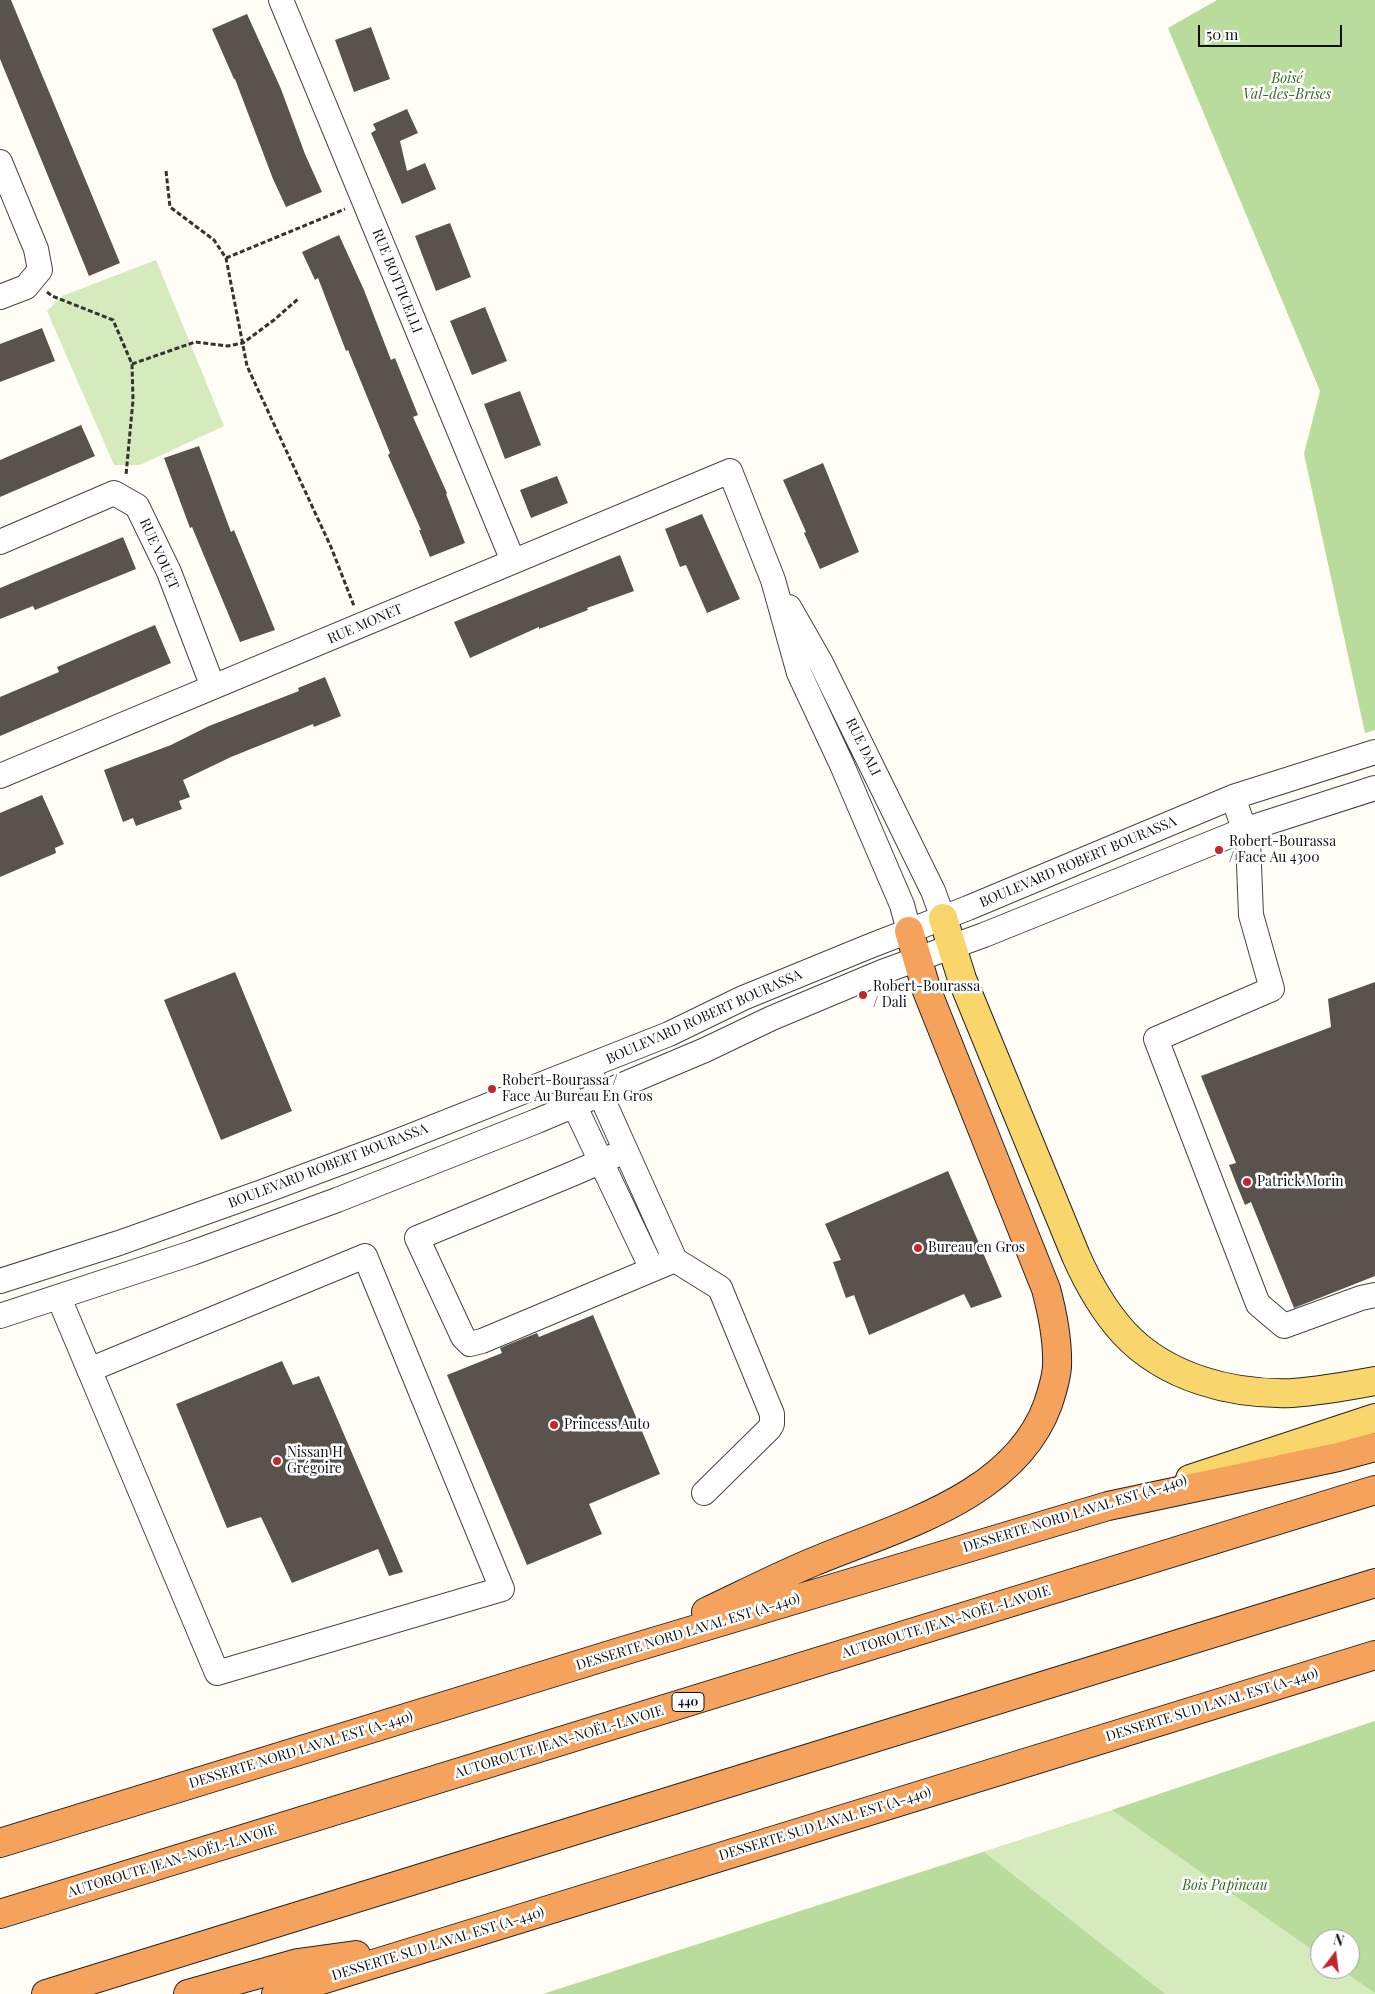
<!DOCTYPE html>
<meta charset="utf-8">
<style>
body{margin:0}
#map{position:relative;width:1375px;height:1994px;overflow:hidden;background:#fffdf5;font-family:"Playfair Display",serif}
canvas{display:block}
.north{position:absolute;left:1310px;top:1929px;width:50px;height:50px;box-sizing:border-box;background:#fff;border:1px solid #a0a0a0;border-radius:50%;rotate:15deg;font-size:14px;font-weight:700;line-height:20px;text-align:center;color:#111}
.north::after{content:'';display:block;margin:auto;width:18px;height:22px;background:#c4262e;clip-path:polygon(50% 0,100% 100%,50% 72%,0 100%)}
.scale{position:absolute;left:1198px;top:25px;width:144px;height:22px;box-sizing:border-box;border:2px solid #111;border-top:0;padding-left:6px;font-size:15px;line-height:18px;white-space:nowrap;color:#111;-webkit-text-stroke:4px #fff;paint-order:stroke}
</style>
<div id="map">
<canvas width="1375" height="1994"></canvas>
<div class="north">N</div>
<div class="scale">50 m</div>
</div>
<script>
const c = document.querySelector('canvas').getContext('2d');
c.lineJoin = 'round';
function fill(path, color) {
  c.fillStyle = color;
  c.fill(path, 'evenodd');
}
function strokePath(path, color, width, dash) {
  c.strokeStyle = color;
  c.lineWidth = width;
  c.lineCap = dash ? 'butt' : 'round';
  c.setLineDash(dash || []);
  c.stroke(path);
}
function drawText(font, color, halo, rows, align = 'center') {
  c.font = font + ' "Playfair Display",serif';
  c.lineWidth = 5;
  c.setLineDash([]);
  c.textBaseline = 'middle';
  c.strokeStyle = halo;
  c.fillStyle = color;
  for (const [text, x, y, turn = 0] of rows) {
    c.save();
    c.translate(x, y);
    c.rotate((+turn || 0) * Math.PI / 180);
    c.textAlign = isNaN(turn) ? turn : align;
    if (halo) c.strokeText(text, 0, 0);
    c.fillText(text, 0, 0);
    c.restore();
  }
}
fill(new Path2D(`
 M156 260 224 426 140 465H114L47 311 62 296Z
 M1375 1721V1994H544L1112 1810ZM1320 1939H1350V1969H1320Z`), '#d5ebbd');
fill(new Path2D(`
 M1217 0H1375V730L1365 733 1304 454 1320 391 1168 28Z
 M1375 1721V1993L1340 1969H1350V1939H1320V1955L1112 1810Z
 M984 1852 1165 1994H543Z`), '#b9dc9c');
fill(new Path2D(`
 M0 0H11L120 263 89 276 0 59Z
 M247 14 281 89 305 154 322 192 286 207 273 179 235 79H234L212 29Z
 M371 27 390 79 354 92 335 40Z
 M407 109 418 133 400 141 407 171 425 163 436 189 402 204 371 133 376 130 373 124Z
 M450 223 471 277 436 291 415 236Z
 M339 235 364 290 391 360 395 358 418 415 413 417 447 493 446 494 465 543 430 557 419 530H421L388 455 390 453 348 350 346 351 318 278 315 280 302 252Z
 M485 307 507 361 472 375 450 321Z
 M42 328 55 361 0 382V344Z
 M520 391 541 445 505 459 484 404Z
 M81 425 95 456 0 497V460Z
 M199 446 231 532 234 530 275 630 240 642 192 527 190 528 164 458Z
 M823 463 859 552 820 569 804 533 806 532 783 480Z
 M557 476 568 503 531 518 520 490Z
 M702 514 740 599 707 613 686 565 680 567 665 529Z
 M123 537 136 569 35 610 33 606 0 619V588Z
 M620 555 634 591 587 608 588 610 539 629V627L470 658 454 622Z
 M155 625 171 663 0 736V697L59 672 57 667Z
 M325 677 341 716 314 727 313 724 231 757 183 780 190 797 179 801 182 809 136 826 133 818 123 822 104 770 171 745 209 726 299 691 298 688Z
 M42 795 64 844 55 848 56 853 0 877V813Z
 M235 972 292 1111 221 1140 164 1000Z
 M1375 982V1276L1294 1308 1251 1202 1245 1205 1236 1183 1229 1165 1236 1163 1201 1076 1331 1027 1328 999Z
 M948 1171 1002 1297 971 1308 964 1294 869 1335 854 1295 846 1298 833 1262 841 1260 825 1224Z
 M593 1315 660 1474 589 1504 602 1534 527 1565 447 1375 502 1353 500 1348 512 1343 537 1333 539 1337Z
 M282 1361 293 1385 319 1376 403 1572 389 1576 378 1549 292 1583 261 1517 227 1528 176 1404Z`), '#5a524d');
const minor = new Path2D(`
 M281 0 513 561
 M0 162 36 249 40 270 26 287 0 297
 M0 542 114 493 137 506 169 572 213 687
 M789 607 821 663 933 891 943 918
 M0 776 730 471 773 580 799 673 842 765 902 905 909 931
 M1233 797 1248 840 1251 915 1272 989 1156 1039 1258 1304 1284 1326 1361 1298 1375 1295
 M594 1080 675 1260 720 1288 772 1414V1424L769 1429 704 1493
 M567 1090 652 1269
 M625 1151 572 1174 417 1238 463 1337 470 1344 482 1341 675 1260
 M0 1281 119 1243 262 1192 383 1147 669 1034 743 998 870 946 968 908 1233 797 1375 752
 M59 1298 217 1673 502 1589 365 1256 89 1370
 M0 1316 192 1253 337 1200 537 1121 705 1050 772 1018 882 972 984 935 1244 830 1375 788`);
const major = new Path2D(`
 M943 918 962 979 1076 1256C1088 1283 1103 1310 1124 1333 1166 1378 1232 1395 1292 1393 1320 1391 1348 1386 1375 1381
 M1190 1479 1375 1418`);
const highway = new Path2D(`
 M706 1612C742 1595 777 1577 813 1562 896 1527 1014 1498 1048 1404 1052 1392 1056 1380 1057 1367 1058 1340 1053 1315 1046 1289L927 991 909 931
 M0 1843 623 1651 1108 1506 1338 1457 1375 1447
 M0 1914 1375 1490
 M46 1994 1375 1583
 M188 1994 298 1963 356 1955
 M276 1994 1375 1655`);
strokePath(minor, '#444', 26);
strokePath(major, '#222', 30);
strokePath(highway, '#222', 30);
strokePath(new Path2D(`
 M166 171 170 207 214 240 226 258 247 366 331 547 354 606
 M226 258 345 209
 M47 292 52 296 113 320 132 364 133 400 126 475
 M132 364 195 342 228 346 243 343 274 320 298 299`), '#333', 3, [5, 2.5]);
strokePath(minor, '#fff', 24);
strokePath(major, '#f9d66b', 28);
strokePath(highway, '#f5a25d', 28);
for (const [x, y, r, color] of [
 [1219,850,5,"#c4262e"],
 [863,995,5,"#c4262e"],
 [492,1089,5,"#c4262e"],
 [1247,1182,5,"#c4262e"],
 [918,1248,5,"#c4262e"],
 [554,1425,5,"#c4262e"],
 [277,1461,5,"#c4262e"]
]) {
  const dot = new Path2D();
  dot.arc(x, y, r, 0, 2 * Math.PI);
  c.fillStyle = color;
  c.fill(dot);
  strokePath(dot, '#fff', 2);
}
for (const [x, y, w] of [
 [688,1702,32]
]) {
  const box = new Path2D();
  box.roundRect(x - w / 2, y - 9.5, w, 19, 4);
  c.fillStyle = '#fff';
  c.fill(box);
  strokePath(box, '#111', 1);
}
drawText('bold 12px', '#111', null, [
 ["440",688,1702]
]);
drawText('italic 14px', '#2f6b1f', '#fff', [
 ["Boisé",1287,79],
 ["Val-des-Brises",1287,95],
 ["Bois Papineau",1225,1886]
]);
drawText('14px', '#111', '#fff', [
 ["RUE BOTTICELLI",397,281,68],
 ["RUE VOUET",159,554,66],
 ["RUE MONET",365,624,-23],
 ["RUE DALI",863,747,64],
 ["BOULEVARD ROBERT BOURASSA",1078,862,-23],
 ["BOULEVARD ROBERT BOURASSA",704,1017,-24],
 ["BOULEVARD ROBERT BOURASSA",328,1166,-21],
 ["DESSERTE NORD LAVAL EST (A-440)",1075,1514,-17],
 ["AUTOROUTE JEAN-NOËL-LAVOIE",946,1622,-17],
 ["DESSERTE NORD LAVAL EST (A-440)",688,1632,-17],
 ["DESSERTE SUD LAVAL EST (A-440)",1212,1705,-17],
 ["AUTOROUTE JEAN-NOËL-LAVOIE",559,1742,-17],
 ["DESSERTE NORD LAVAL EST (A-440)",301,1750,-17],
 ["DESSERTE SUD LAVAL EST (A-440)",825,1824,-17],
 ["AUTOROUTE JEAN-NOËL-LAVOIE",172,1861,-17],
 ["DESSERTE SUD LAVAL EST (A-440)",438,1944,-17]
]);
drawText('14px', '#111', '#fff', [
 ["Robert-Bourassa",1229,842],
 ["/ Face Au 4300",1229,858],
 ["Robert-Bourassa",873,987],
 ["/ Dali",873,1003],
 ["Robert-Bourassa /",502,1081],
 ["Face Au Bureau En Gros",502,1097],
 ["Patrick Morin",1257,1182],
 ["Bureau en Gros",928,1248],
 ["Princess Auto",564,1425],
 ["Nissan H",287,1453],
 ["Grégoire",287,1469]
], 'left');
</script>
